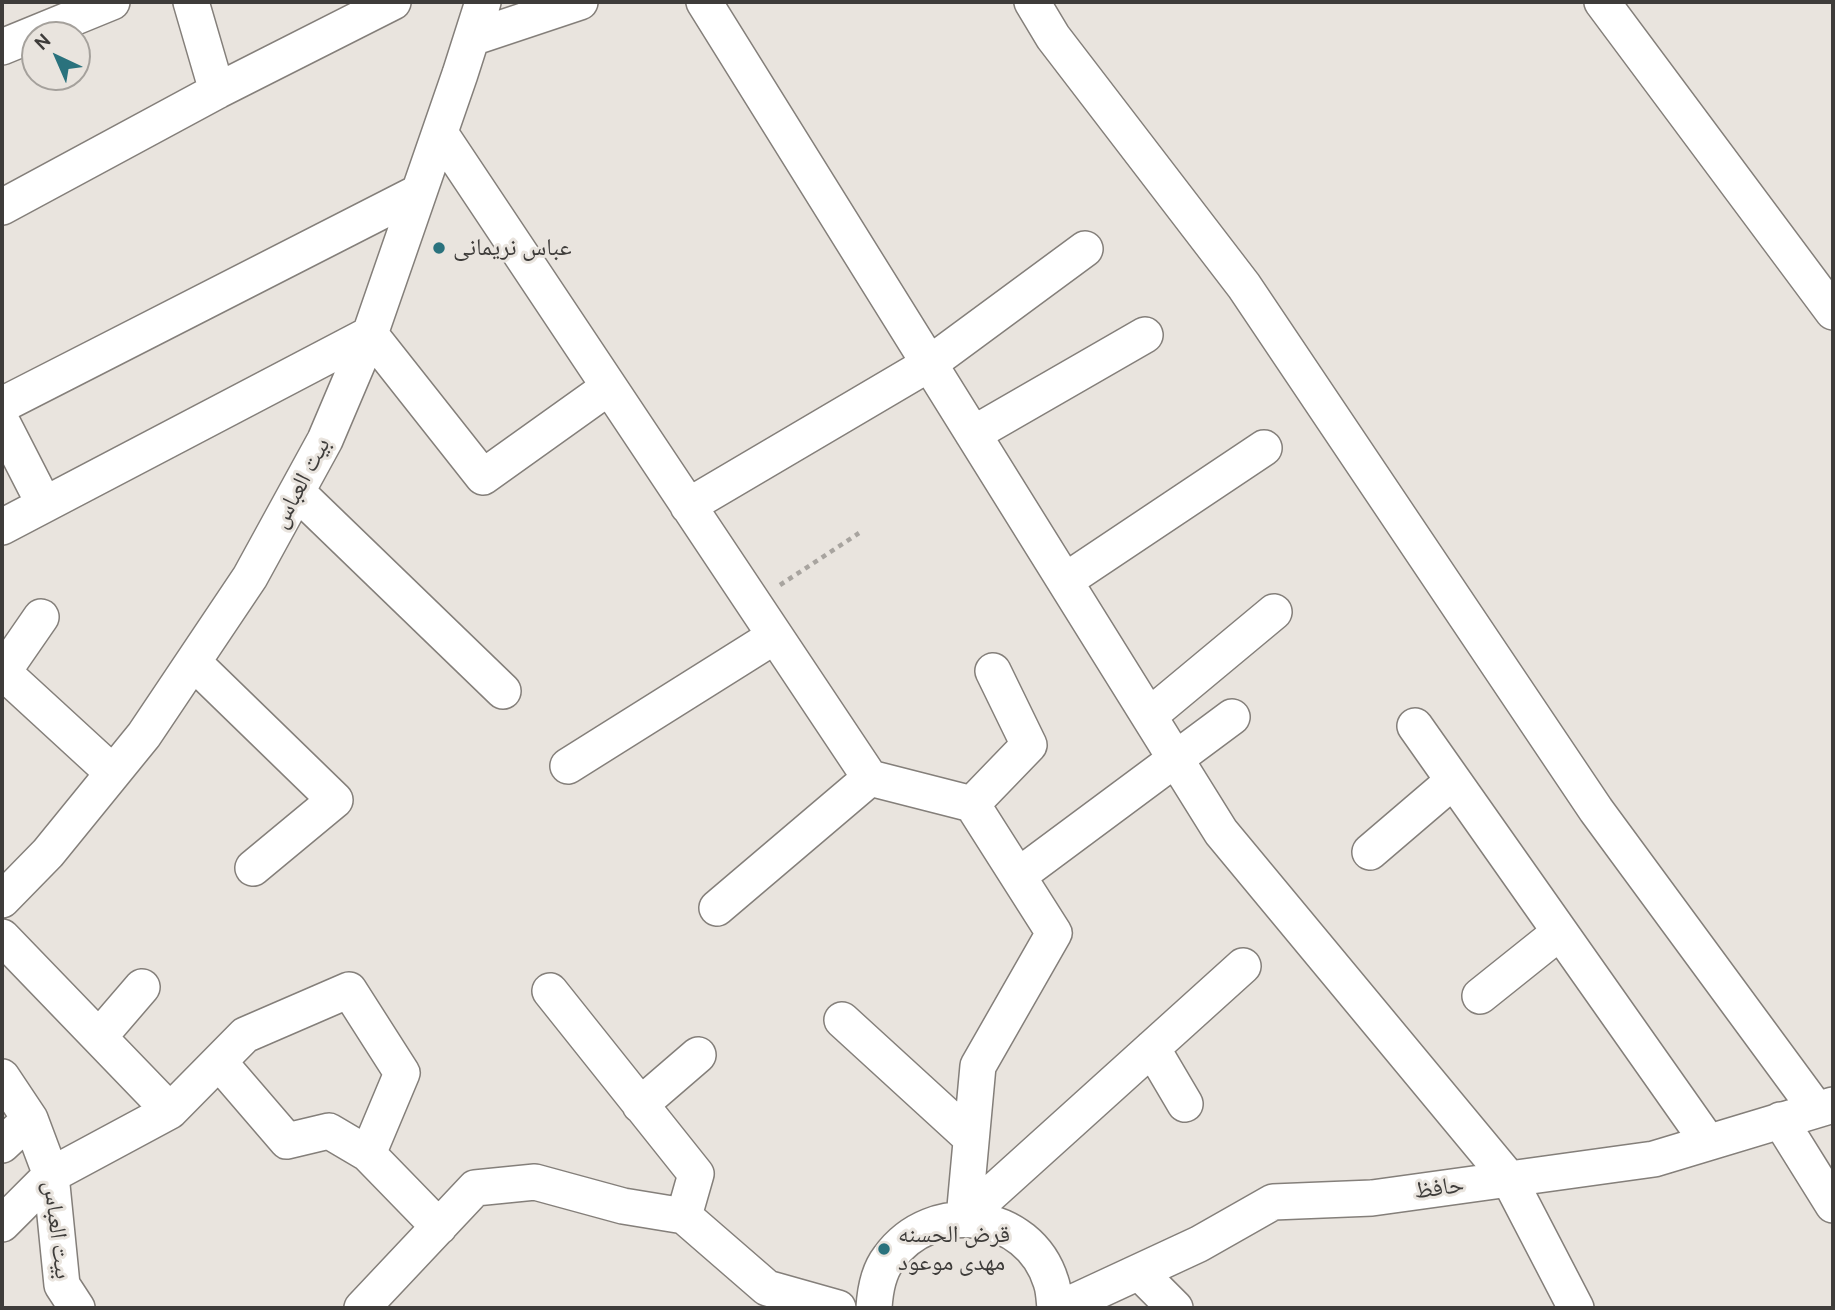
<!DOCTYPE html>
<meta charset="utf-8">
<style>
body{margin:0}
#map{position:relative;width:1835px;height:1310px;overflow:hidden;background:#e9e4de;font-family:Cabin,sans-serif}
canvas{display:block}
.frame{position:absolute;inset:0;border:4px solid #3e3c3a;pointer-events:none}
.north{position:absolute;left:21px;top:21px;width:70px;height:70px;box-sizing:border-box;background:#e9e4de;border:2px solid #a5a19c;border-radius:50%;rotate:316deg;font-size:19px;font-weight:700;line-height:28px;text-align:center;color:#3e3c3a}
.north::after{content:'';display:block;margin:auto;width:24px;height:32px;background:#2a727d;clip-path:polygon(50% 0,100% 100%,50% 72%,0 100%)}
</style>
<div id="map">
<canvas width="1835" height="1310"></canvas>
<div class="frame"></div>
<div class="north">N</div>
</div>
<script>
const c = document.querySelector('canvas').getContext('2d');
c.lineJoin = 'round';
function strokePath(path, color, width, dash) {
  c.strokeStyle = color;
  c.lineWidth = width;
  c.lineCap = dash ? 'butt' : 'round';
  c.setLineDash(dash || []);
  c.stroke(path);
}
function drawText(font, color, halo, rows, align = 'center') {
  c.font = font + ' Cabin,"Noto Naskh Arabic",sans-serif';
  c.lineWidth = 6;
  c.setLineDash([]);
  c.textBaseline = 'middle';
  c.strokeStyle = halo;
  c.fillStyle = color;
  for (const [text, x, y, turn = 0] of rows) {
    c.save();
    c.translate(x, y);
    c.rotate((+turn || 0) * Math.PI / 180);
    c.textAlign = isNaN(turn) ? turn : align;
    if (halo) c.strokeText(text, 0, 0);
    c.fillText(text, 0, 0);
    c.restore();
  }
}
const minor = new Path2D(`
 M191 2 217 91
 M704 2 1221 832 1509 1179 1576 1308
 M1032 2 1053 37 1244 286 1596 810 1816 1109
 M1602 2 1833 312
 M472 38 580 2
 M2 47 112 2
 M440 133 870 778 972 804 1054 933 978 1066 964 1218
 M2 207 217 91 393 2
 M2 405 419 192
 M2 422 44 504
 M973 434 1145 335
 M297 492 503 691
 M688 506 929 364 1085 249
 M2 527 370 334 483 477 609 387
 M1065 581 1264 448
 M41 617 3 672 113 773
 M193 662 335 800 253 868
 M1149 716 1274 612
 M1415 726 1708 1142
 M568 766 775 636
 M972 804 1029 745 993 671
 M1370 852 1453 781
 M1018 876 1232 717
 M2 900 48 853 144 735 250 577 325 440 370 334 460 74 483 2
 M717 908 870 778
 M2 937 170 1111 245 1035 349 990 402 1073 368 1154 439 1227
 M550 991 696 1174 684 1216
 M1480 996 1560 932
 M842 1020 971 1138
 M99 1037 142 987
 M1152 1048 1185 1104
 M219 1062 287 1141 329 1131 368 1154
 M2 1077 30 1119 51 1175 62 1285 77 1308
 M640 1105 698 1055
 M1780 1120 1833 1205
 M2 1145 30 1119
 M964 1218 1243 966
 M2 1224 51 1175 170 1111
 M1140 1273 1175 1308
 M362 1308 475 1188 535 1182 623 1206 684 1216 767 1288 838 1308
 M874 1308C875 1291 878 1272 889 1258 932 1198 1029 1210 1051 1282 1054 1290 1054 1300 1055 1308
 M1061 1308 1199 1244 1273 1202 1372 1198 1654 1159 1833 1105`);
strokePath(minor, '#847f7a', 38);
strokePath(new Path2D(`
 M780 585 859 533`), '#a8a49f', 4.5, [5, 5]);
strokePath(minor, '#fff', 35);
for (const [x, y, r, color] of [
 [439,248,7,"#2a727d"],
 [884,1249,7,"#2a727d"]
]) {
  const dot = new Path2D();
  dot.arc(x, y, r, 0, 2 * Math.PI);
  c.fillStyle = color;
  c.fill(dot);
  strokePath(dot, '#e9e4de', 2.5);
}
drawText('24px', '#3e3c3a', '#e9e4de', [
 ["عباس نریمانی",453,248],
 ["قرض الحسنه",898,1235],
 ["مهدی موعود",898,1263]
], 'left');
drawText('24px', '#3e3c3a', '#e9e4de', [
 ["بیت العباس",301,483,-62],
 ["حافظ",1439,1188,-8],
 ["بیت العباس",57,1230,83]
]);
</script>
